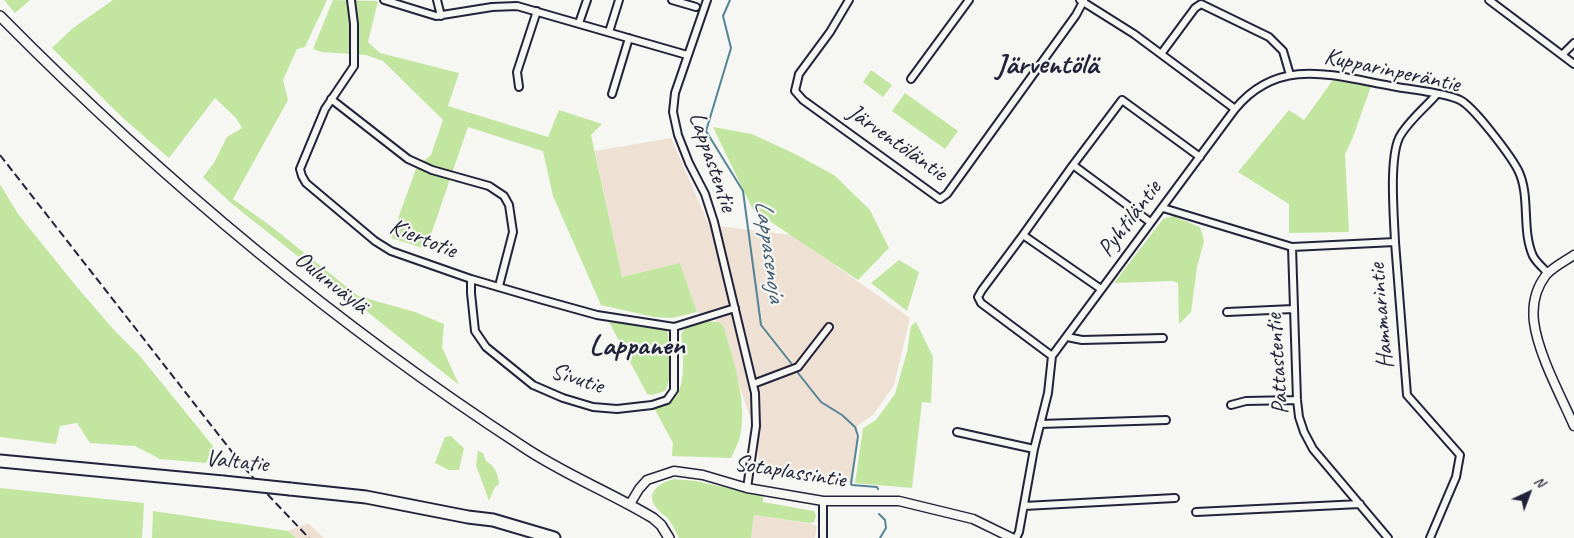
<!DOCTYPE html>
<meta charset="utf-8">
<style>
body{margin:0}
#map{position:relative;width:1574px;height:538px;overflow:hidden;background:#f6f6f2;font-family:Caveat,sans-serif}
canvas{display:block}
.north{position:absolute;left:1504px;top:468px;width:50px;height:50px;-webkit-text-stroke:4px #f6f6f2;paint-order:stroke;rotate:43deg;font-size:14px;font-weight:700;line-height:20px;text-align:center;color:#22223b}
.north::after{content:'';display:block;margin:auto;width:18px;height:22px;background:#22223b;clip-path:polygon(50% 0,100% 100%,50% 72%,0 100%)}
</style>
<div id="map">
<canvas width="1574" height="538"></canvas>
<div class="north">N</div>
</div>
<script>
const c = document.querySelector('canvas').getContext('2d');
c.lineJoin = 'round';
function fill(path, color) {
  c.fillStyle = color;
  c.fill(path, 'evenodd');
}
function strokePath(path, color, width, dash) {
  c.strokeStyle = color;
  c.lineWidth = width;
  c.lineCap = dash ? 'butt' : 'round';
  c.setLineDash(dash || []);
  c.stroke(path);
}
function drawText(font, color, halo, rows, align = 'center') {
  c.font = font + ' Caveat,sans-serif';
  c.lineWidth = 4.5;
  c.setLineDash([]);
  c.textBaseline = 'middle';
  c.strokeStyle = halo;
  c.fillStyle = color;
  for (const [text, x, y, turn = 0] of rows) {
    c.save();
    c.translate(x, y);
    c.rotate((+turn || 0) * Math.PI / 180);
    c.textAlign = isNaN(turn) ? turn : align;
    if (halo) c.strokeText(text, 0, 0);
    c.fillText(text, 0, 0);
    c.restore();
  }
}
fill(new Path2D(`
 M671 138 709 225 792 235 910 318 894 385 873 415 858 425 851 483 819 482 763 470 760 465 752 422 739 385 724 327 719 322 697 312 680 263 622 277 595 151Z
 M754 515 812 524 817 526 815 538H751Z
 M308 523 324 538H296L288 531Z`), '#eee1d4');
fill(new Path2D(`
 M4 0H30L15 13Z
 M113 0H327L305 47 297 49 283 80 288 100 233 199 272 227 358 296 415 312 444 324 442 347 459 385 231 203 203 177 214 163 227 137 242 128 236 118 215 98 169 158 123 118 52 48 73 28Z
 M333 0 378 1 368 42 380 53 459 73 448 106 548 137 559 110 602 124 591 135 622 277 680 263 697 312 672 318 654 317 601 305 553 196 543 151 468 127 426 249 391 238 417 166 431 155 443 120 383 61 366 55 322 52 313 49Z
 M871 70 892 85 883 97 863 82Z
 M1333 80 1371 86 1353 137 1345 154 1349 232 1289 233V204L1238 172 1289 110 1304 120Z
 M905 93 958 131 945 149 892 111Z
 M713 127 752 134 795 154 834 175 870 210 889 248 858 280 753 210Z
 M0 184 18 214 76 286 114 330 139 355 213 446 206 463 160 459 135 446 90 443 77 423 60 426 56 444 0 437Z
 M1173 216 1200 227 1204 241 1197 267 1191 312 1179 324 1178 283 1173 281 1114 283 1163 219Z
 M899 260 919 272 907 311 871 283Z
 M608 320 667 330C670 349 674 374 665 391L652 395 647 394Z
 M707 321 719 322 724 327C733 361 748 401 740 437 738 444 734 451 731 458L672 456 673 443 653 406C658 406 665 406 669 403 688 393 683 353 681 334L686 327Z
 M916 322 933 357 931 403 922 402 912 488 855 483 863 428 876 420 895 394 907 352 911 326Z
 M451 436 458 443 464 448 459 470H449L435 463 445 437Z
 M478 451 483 453 486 461C495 466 498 474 499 484L495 487 489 501 476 465Z
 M674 479 696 481 763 496V502L814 511 816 516 814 522 809 523 754 515 751 538H679C676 532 673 525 669 520 665 515 659 512 655 506 645 491 662 482 674 479Z
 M0 488 144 503 142 538H0Z
 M153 511 288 531 296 538H152Z`), '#c2e6a0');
strokePath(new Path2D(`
 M730 0 723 16 731 48 706 131 743 191 761 325 791 363
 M798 373 821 402 842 415 855 427 858 436 851 484 852 485 877 487 878 489
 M879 514 885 520 886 528 880 538`), '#558496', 2);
const minor = new Path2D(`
 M351 0 354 24V66L325 109 300 169 302 176 306 183 375 241 391 251 471 279 543 300 597 315 674 327 735 308
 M384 0 436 16 492 7 517 6 687 55
 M437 0 441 16
 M672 0 696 7
 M707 0 675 93 673 112 678 135 689 163 705 194 714 222 755 393 756 426 747 488
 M849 0 830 32 799 74 795 91 803 100 940 199 947 194 1076 15 1084 0
 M1489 0 1574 64
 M579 23 587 0
 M609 32 619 0
 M1161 54 1195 8 1201 4 1269 37 1283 51 1290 75
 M1562 55 1574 43
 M911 79 969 0
 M519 87 517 72 537 11
 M612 94 629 38
 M331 99 408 159 432 170 489 186 504 196 509 205 513 232 499 286
 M1235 109C1280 54 1337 77 1397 87 1414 90 1446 93 1460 100 1474 107 1510 155 1518 170 1531 196 1521 229 1533 256 1536 262 1543 268 1548 273
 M1163 208 1292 247 1395 242 1407 395 1460 455 1456 477 1430 538
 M1150 222 1073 165 1122 100 1200 157
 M1023 235 1073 165
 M1395 242C1394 217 1389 160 1399 138 1407 122 1425 108 1437 94
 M1292 247 1297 400 1299 417 1304 432 1313 449 1388 538
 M471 279V293L475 331 486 347 533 385 563 398 593 407 617 409 652 405 667 400 674 390V327
 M1227 312 1293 309
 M1067 337 1082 340 1163 338
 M1052 356 981 303 978 297 982 290 1023 235 1101 289
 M753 384 798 367 829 327
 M1231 405 1246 401 1297 400
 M1040 424 1166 420
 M957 432 1034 449
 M1024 506 1175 498
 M1196 512 1360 504
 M823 538V501
 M1016 538 1019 532 1034 449 1048 393 1052 356 1235 109 1134 34 1080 0`);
const tertiary = new Path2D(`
 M1574 255C1565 261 1553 267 1546 275 1536 288 1532 305 1534 322 1538 354 1561 396 1574 426
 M630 504 639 489 647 480 674 471 703 475 747 488 823 501H899L973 519 1012 538`);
const secondary = new Path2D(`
 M0 16C158 176 333 323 522 446 563 474 610 492 653 518L661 525 669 538`);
const trunk = new Path2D(`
 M0 461 223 482
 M290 489 366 497 468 517 493 520 554 538`);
strokePath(minor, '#22223b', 10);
strokePath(tertiary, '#22223b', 11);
strokePath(secondary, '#22223b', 12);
strokePath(trunk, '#22223b', 15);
strokePath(minor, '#f6f6f2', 6);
strokePath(tertiary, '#f6f6f2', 8);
strokePath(secondary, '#f6f6f2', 9);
strokePath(trunk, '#f6f6f2', 11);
strokePath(new Path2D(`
 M0 155 243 466 270 497 309 538`), '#22223b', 2, [8, 4]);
const trunkBridge = new Path2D(`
 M223 482 290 489`);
strokePath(trunkBridge, '#22223b', 15, []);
strokePath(trunkBridge, '#f6f6f2', 11);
drawText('24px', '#22223b', '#f6f6f2', [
 ["Kupparinperäntie",1392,71,12],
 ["Järventöläntie",897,143,35],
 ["Lappastentie",712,162,71],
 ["Pyhtiläntie",1130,219,-53],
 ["Kiertotie",423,239,22],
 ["Oulunväylä",331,283,38],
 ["Hammarintie",1382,316,-95],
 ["Pattastentie",1278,364,-94],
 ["Sivutie",577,379,18],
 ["Valtatie",237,462,6],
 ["Sotaplassintie",790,472,9]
]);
drawText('italic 25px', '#405b70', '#f6f6f2', [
 ["Lappasenoja",769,251,82]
]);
drawText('bold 29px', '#22223b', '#f6f6f2', [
 ["Järventölä",1047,65],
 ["Lappanen",637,346]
]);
</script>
